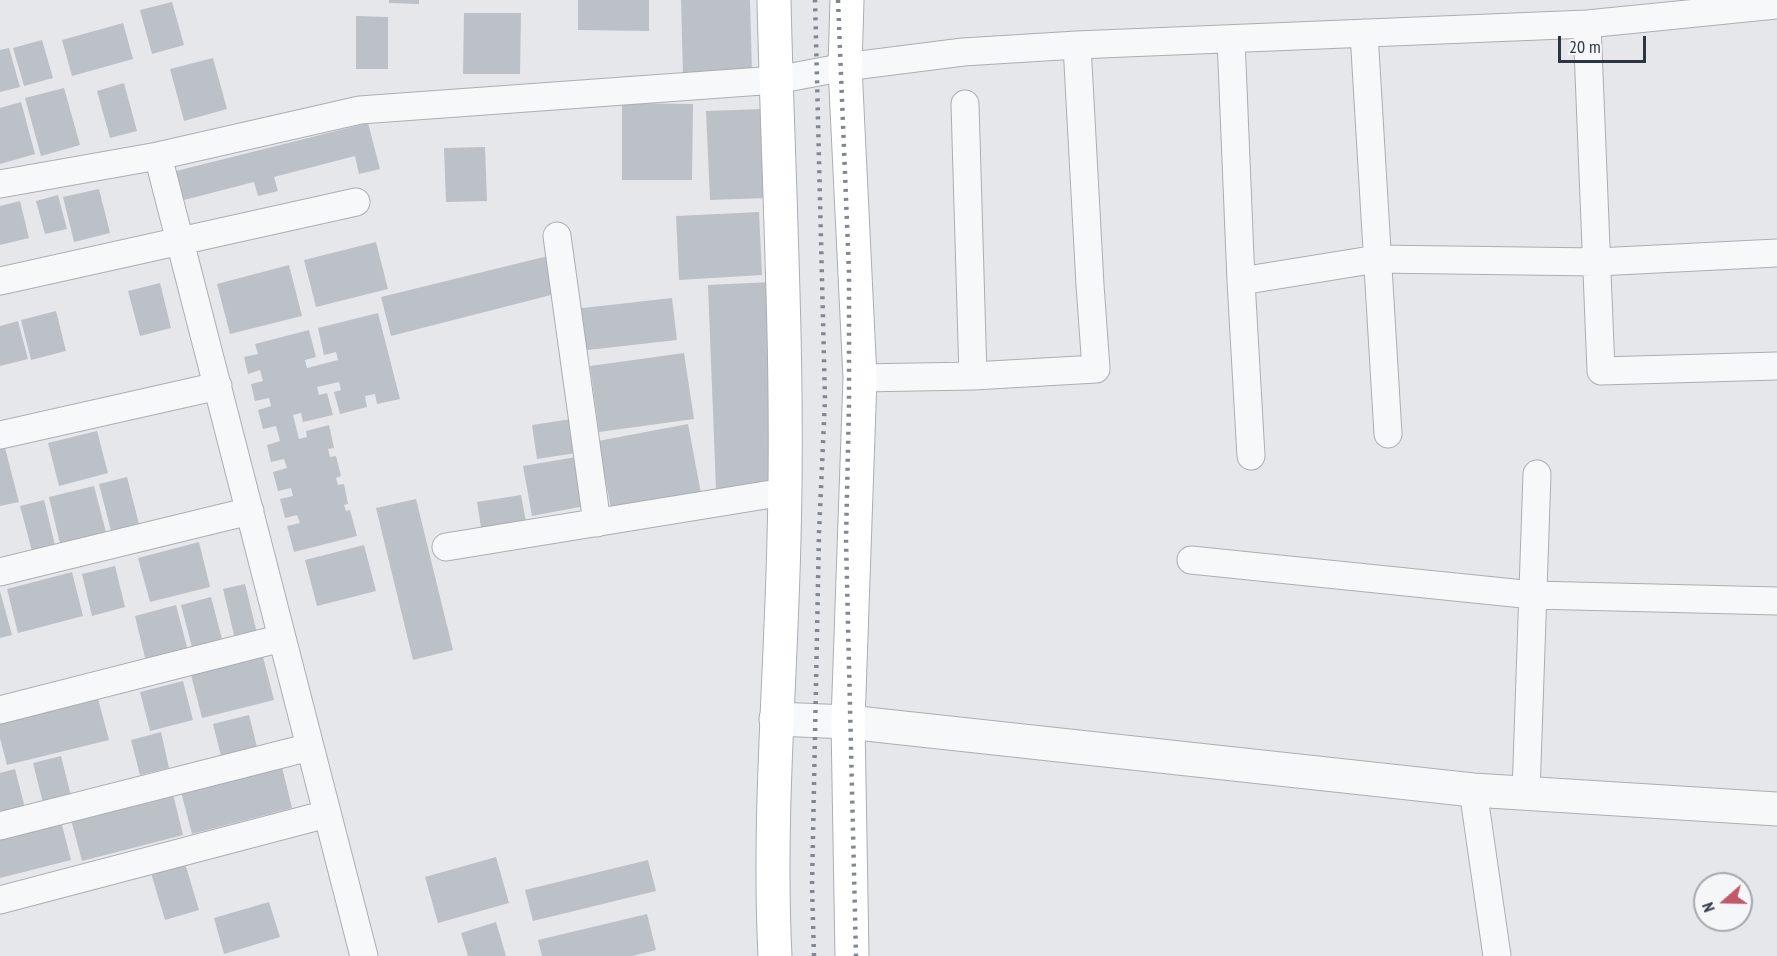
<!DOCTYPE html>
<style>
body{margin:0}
#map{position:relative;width:1777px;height:956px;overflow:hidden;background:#e5e7eb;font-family:"PT Sans Narrow",sans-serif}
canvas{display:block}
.north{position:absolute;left:1693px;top:872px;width:60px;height:60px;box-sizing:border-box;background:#f4f6f8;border:2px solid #a5a9af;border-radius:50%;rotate:250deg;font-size:16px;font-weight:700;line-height:24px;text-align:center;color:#2e3542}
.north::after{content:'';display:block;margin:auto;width:21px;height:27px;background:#c2586a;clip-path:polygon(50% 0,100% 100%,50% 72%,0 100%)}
.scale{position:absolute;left:1558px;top:36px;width:88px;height:27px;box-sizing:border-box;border:3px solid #2e3542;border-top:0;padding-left:8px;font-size:18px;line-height:21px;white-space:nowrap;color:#2e3542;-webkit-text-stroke:4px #f4f6f8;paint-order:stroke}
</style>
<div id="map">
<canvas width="1777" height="956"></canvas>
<div class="north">N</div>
<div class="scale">20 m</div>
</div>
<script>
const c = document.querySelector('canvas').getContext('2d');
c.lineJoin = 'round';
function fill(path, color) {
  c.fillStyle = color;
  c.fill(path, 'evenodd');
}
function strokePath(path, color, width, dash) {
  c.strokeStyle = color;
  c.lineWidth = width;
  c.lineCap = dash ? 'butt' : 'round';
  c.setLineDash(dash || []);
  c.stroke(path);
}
fill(new Path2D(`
 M389 0H419V4L389 3Z
 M578 0H649V31L578 30Z
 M681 0H750L752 73 683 75Z
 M172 2 184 45 152 54 140 10Z
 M464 13H521L520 74H463Z
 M356 16 388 17V69H356Z
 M123 23 133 59 72 76 62 40Z
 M42 40 53 78 24 86 13 48Z
 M9 48 20 87 0 92V50Z
 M213 58 227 109 184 121 170 69Z
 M124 83 137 131 110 138 97 91Z
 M64 88 80 145 41 156 25 98Z
 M21 102 35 154 0 164V108Z
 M622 103 693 104 692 180H622Z
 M763 109 767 198 710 200 706 111Z
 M368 123 380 169 359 174 355 156 274 177 278 191 258 196 254 182 184 200 176 171Z
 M485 147 487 201 446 202 444 148Z
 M99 189 110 233 74 242 63 197Z
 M58 195 67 229 45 234 36 201Z
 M20 201 29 238 0 245V206Z
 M759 212 762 275 679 280 676 216Z
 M376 242 388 289 316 307 304 260Z
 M552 255 555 294 391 336 381 297Z
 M289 265 302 316 230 334 217 284Z
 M771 282 779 487 716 490 708 285Z
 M160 283 171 328 140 336 128 291Z
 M672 298 677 340 579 351 574 309Z
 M56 311 66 351 31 360 21 320Z
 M378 313 400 399 377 404 375 394 365 396 367 407 340 414 334 392 341 390 339 382 317 387 319 395 327 393 333 415 303 422 301 413 293 415 299 439 307 437 306 431 329 425 334 448 328 449 330 457 336 456 341 476 336 478 338 485 344 484 348 504 344 505 346 511 350 510 357 536 294 552 287 526 300 523 297 515 285 518 280 499 293 496 291 488 278 491 273 472 287 468 284 459 271 462 267 445 280 441 276 426 263 429 258 410 271 406 269 398 255 401 251 384 263 381 260 370 248 374 244 357 258 354 255 344 309 330 316 357 305 360 307 368 338 360 336 352 324 355 318 328Z
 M18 321 28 359 0 366V326Z
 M684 353 694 419 599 432 590 366Z
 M578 418 583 452 537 459 532 425Z
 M688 424 702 499 612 514 598 441Z
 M97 431 108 473 59 486 48 443Z
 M5 448 19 502 0 506V449Z
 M582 456 590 505 532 516 523 466Z
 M127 477 140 528 112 535 99 484Z
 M94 486 107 536 61 548 49 497Z
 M521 495 527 527 482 534 477 502Z
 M416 499 453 650 413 660 376 508Z
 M44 500 55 545 32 551 20 506Z
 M199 542 210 587 150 602 138 558Z
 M364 545 376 591 317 606 305 560Z
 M115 566 125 607 92 616 82 574Z
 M72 572 83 616 18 633 7 589Z
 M245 584 257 633 235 639 223 589Z
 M0 591 12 635 0 638Z
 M211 597 223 643 193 651 181 605Z
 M176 605 188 651 146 662 135 616Z
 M261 649 274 700 202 718 189 667Z
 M183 681 193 720 150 731 140 692Z
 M97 695 109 740 7 765 0 738V720Z
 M249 715 257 747 221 756 213 724Z
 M161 732 169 768 140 775 131 740Z
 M61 756 71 796 43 803 33 763Z
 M282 767 292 808 192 834 181 792Z
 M15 769 26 812 0 818V773Z
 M173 794 183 835 82 861 71 820Z
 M60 817 71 860 0 878V832Z
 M496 857 509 903 438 923 425 877Z
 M648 860 656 891 533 921 525 890Z
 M185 863 199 910 165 920 151 873Z
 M269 902 280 937 224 954 214 918Z
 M647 914 656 950 632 956H542L538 940Z
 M496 922 506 956H468L461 933Z`), '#bcc1c7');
const minor = new Path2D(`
 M1587 24 1601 371 1777 366
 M1364 33 1388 434
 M1231 39 1241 281 1251 456
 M965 104 973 376
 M158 156 364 956
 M0 184 158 156 360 110 776 80 845 67 963 52 1077 45 1587 24 1777 5
 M557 236 597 523
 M0 281 356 202
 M1241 281 1377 259 1597 262 1777 253
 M860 378 973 376 1096 369 1090 285 1077 45
 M0 435 218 386
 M446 547 784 492
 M1191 560 1533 595 1777 601
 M0 572 250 511
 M0 710 282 638
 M1473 790 1497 956
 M1526 793 1537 474
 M0 826 310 747
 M0 900 327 814`);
const tertiary = new Path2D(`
 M776 719 848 722 1473 790 1777 809`);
const secondary = new Path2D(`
 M774 0C778 179 789 359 784 538 781 677 768 817 775 956
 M847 0 845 67 860 378 848 722 852 956`);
strokePath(minor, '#aaaeb5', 29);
strokePath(tertiary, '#aaaeb5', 35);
strokePath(secondary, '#aaaeb5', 35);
strokePath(minor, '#f7f8f9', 27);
strokePath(tertiary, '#f7f8f9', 33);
strokePath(secondary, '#fff', 33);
strokePath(new Path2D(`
 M838 0 849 272V404L846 540 856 956
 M814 956 812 886 819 533 825 399 815 0`), '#808793', 4.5, [3, 6]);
</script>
